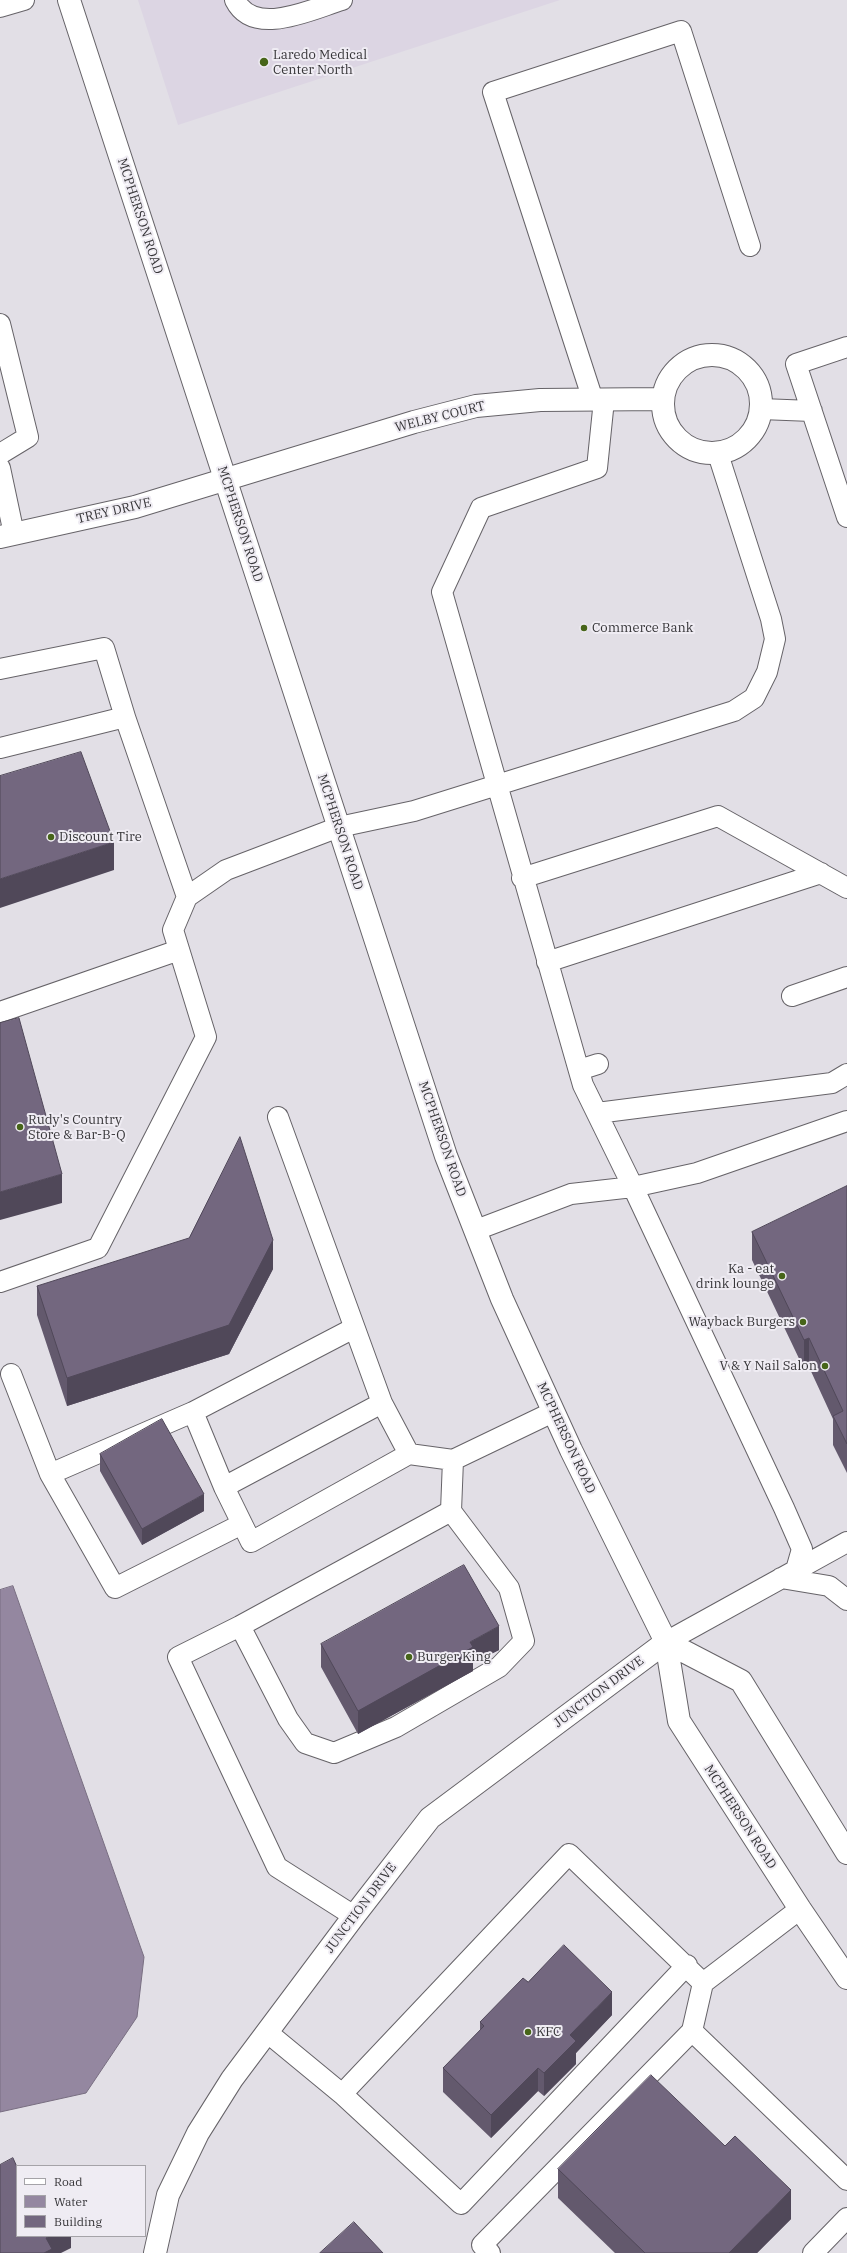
<!DOCTYPE html>
<style>
body{margin:0}
#map{position:relative;width:847px;height:2253px;overflow:hidden;background:#e2dfe6;font-family:"IBM Plex Serif",serif}
canvas{display:block}
.legend{position:absolute;left:16px;top:2165px;width:130px;height:72px;box-sizing:border-box;background:#efecf3;border:1px solid #a5a3a8;margin:0;padding:5px 7px;list-style:none;font-size:12px;color:#363538}
.legend li{display:flex;align-items:center;gap:8px;height:20px}
.legend b{width:20px;border:1px solid #a5a3a8}
</style>
<div id="map">
<canvas width="847" height="2253"></canvas>
<ul class="legend">
<li><b style="height:5px;background:#fff"></b>Road</li>
<li><b style="height:11px;background:#9487a0"></b>Water</li>
<li><b style="height:11px;background:#73677f"></b>Building</li>
</ul>
</div>
<script>
const c = document.querySelector('canvas').getContext('2d');
c.lineJoin = 'round';
function fill(path, color) {
  c.fillStyle = color;
  c.fill(path, 'evenodd');
}
function strokePath(path, color, width, dash) {
  c.strokeStyle = color;
  c.lineWidth = width;
  c.lineCap = dash ? 'butt' : 'round';
  c.setLineDash(dash || []);
  c.stroke(path);
}
function drawText(font, color, halo, rows, align = 'center') {
  c.font = font + ' "IBM Plex Serif",serif';
  c.lineWidth = 4;
  c.setLineDash([]);
  c.textBaseline = 'middle';
  c.strokeStyle = halo;
  c.fillStyle = color;
  for (const [text, x, y, turn = 0] of rows) {
    c.save();
    c.translate(x, y);
    c.rotate((+turn || 0) * Math.PI / 180);
    c.textAlign = isNaN(turn) ? turn : align;
    if (halo) c.strokeText(text, 0, 0);
    c.fillText(text, 0, 0);
    c.restore();
  }
}
fill(new Path2D(`
 M138 0H560L178 125Z`), '#dcd5e3');
const water = new Path2D(`
 M13 1586 144 1957 137 2017 86 2093 0 2112V1590Z`);
fill(water, '#9487a0');
strokePath(water, '#786e81', 1);
const lane = new Path2D(`
 M235 0C254 38 312 9 342 0
 M0 7 24 0
 M0 324 28 437 0 454
 M847 347 796 364 847 517
 M593 400 493 92 681 31 750 246
 M604 400 597 468 481 508 442 592 583 1085 633 1187 697 1173 847 1121
 M761 409 812 411
 M0 468 14 534
 M0 669 104 648 125 717
 M0 748 125 717 187 897
 M522 878 718 816 847 888
 M547 962 821 873
 M792 996 847 977
 M0 1012 179 950
 M579 1070 598 1064
 M597 1113 832 1083 847 1074
 M278 1117 382 1403 409 1454 453 1460
 M476 1230 571 1194 633 1187 784 1508 802 1549 796 1570
 M0 1282 98 1248 206 1037 173 930 187 897 226 870 339 827 414 811 734 711 754 698 767 672 775 639 771 619 718 454
 M11 1374 50 1474
 M193 1412 354 1328
 M224 1487 382 1403
 M242 1524 115 1588 50 1474 193 1412 224 1487 251 1542 409 1454
 M781 1578 829 1586 847 1600
 M240 1626 288 1719 305 1743 334 1753 396 1727 499 1667 524 1641 509 1588 451 1511
 M666 1642 847 1542
 M800 1909 703 1983 692 2031 847 2180
 M354 1916 277 1867 178 1657 240 1626 451 1511 453 1460 553 1412
 M268 2033 342 2094 569 1854 703 1983
 M342 2094 461 2204 687 1965
 M490 2253 482 2245 692 2031
 M813 2253 847 2218`);
const street = new Path2D(`
 M663 404a49 49 0 1 1 98 0a49 49 0 1 1-98 0Z
 M0 537 135 507 414 422 476 406 540 400 662 399
 M155 2253 168 2195 198 2133 232 2079 354 1916 430 1818 666 1642`);
const secondary = new Path2D(`
 M69 0 446 1156 502 1299 571 1450 666 1642 679 1721 800 1909 847 1978
 M666 1642 741 1681 847 1853`);
strokePath(lane, '#666368', 22);
strokePath(street, '#666368', 24);
strokePath(secondary, '#666368', 24);
strokePath(lane, '#fff', 20);
strokePath(street, '#fff', 22);
strokePath(secondary, '#fff', 22);
fill(new Path2D(`
 M847 1186V1473L833 1445V1419L809 1367 804 1369 752 1260V1232Z
 M273 1269 229 1354 67 1406 37 1315V1286Z
 M100 1454 204 1511 142 1545 100 1471Z
 M321 1644 499 1650 473 1663V1671L358 1734 321 1667Z
 M528 1982 612 2015 576 2053V2064L544 2096 538 2091 491 2138 443 2092V2068L480 2031V2022Z
 M558 2169 791 2219 757 2253H615L558 2198Z`), '#63596d');
fill(new Path2D(`
 M114 842V870L0 908V879Z
 M62 1174V1203L0 1220V1192Z
 M273 1240V1269L229 1354 67 1406V1378Z
 M809 1338V1367L804 1369V1340Z
 M204 1494V1511L142 1545V1529Z
 M499 1626V1650L473 1663V1671L358 1734V1711L470 1642Z
 M612 1992V2015L576 2053V2064L544 2096V2073L570 2035Z
 M538 2068V2091L491 2138V2115Z
 M791 2190V2219L757 2253H729Z
 M49 2236H71V2248L61 2253H44L46 2238Z`), '#504859');
const building = new Path2D(`
 M81 752 114 842 0 879V776Z
 M19 1018 62 1174 0 1192V1023Z
 M240 1137 273 1240 229 1325 67 1378 37 1286 189 1238Z
 M847 1186V1444L833 1416 843 1411 809 1338 804 1340 752 1232Z
 M162 1419 204 1494 142 1529 100 1454Z
 M464 1565 499 1626 470 1642 473 1647 358 1711 321 1644Z
 M564 1945 612 1992 570 2035 576 2041 544 2073 538 2068 491 2115 443 2068 484 2026 480 2022 523 1978 528 1982Z
 M651 2075 725 2146 735 2136 791 2190 729 2253H645L558 2169Z
 M13 2158 17 2167V2236H49L46 2238 52 2249 44 2253H0V2165Z
 M354 2222 383 2253H320Z`);
fill(building, '#73677f');
strokePath(building, '#504859', 1);
for (const [x, y, r, color] of [
 [264,62,5,"#476519"],
 [584,628,4,"#476519"],
 [51,837,4,"#476519"],
 [20,1127,4,"#476519"],
 [782,1276,4,"#476519"],
 [803,1322,4,"#476519"],
 [825,1366,4,"#476519"],
 [409,1657,4,"#476519"],
 [528,2032,4,"#476519"]
]) {
  const dot = new Path2D();
  dot.arc(x, y, r, 0, 2 * Math.PI);
  c.fillStyle = color;
  c.fill(dot);
  strokePath(dot, '#efecf3', 1.5);
}
drawText('13px', '#363538', '#efecf3', [
 ["Laredo Medical",273,55],
 ["Center North",273,70],
 ["Commerce Bank",592,628],
 ["Discount Tire",59,837],
 ["Rudy's Country",28,1120],
 ["Store & Bar-B-Q",28,1135],
 ["Ka - eat",774,1269,"right"],
 ["drink lounge",774,1284,"right"],
 ["Wayback Burgers",795,1322,"right"],
 ["V & Y Nail Salon",817,1366,"right"],
 ["Burger King",417,1657],
 ["KFC",536,2032]
], 'left');
drawText('13px', '#363538', '#efecf3', [
 ["MCPHERSON ROAD",140,216,72],
 ["WELBY COURT",440,417,-14],
 ["TREY DRIVE",114,511,-13],
 ["MCPHERSON ROAD",240,524,72],
 ["MCPHERSON ROAD",340,832,72],
 ["MCPHERSON ROAD",442,1139,71],
 ["MCPHERSON ROAD",566,1438,65],
 ["JUNCTION DRIVE",599,1692,-37],
 ["MCPHERSON ROAD",740,1817,57],
 ["JUNCTION DRIVE",361,1908,-53]
]);
</script>
